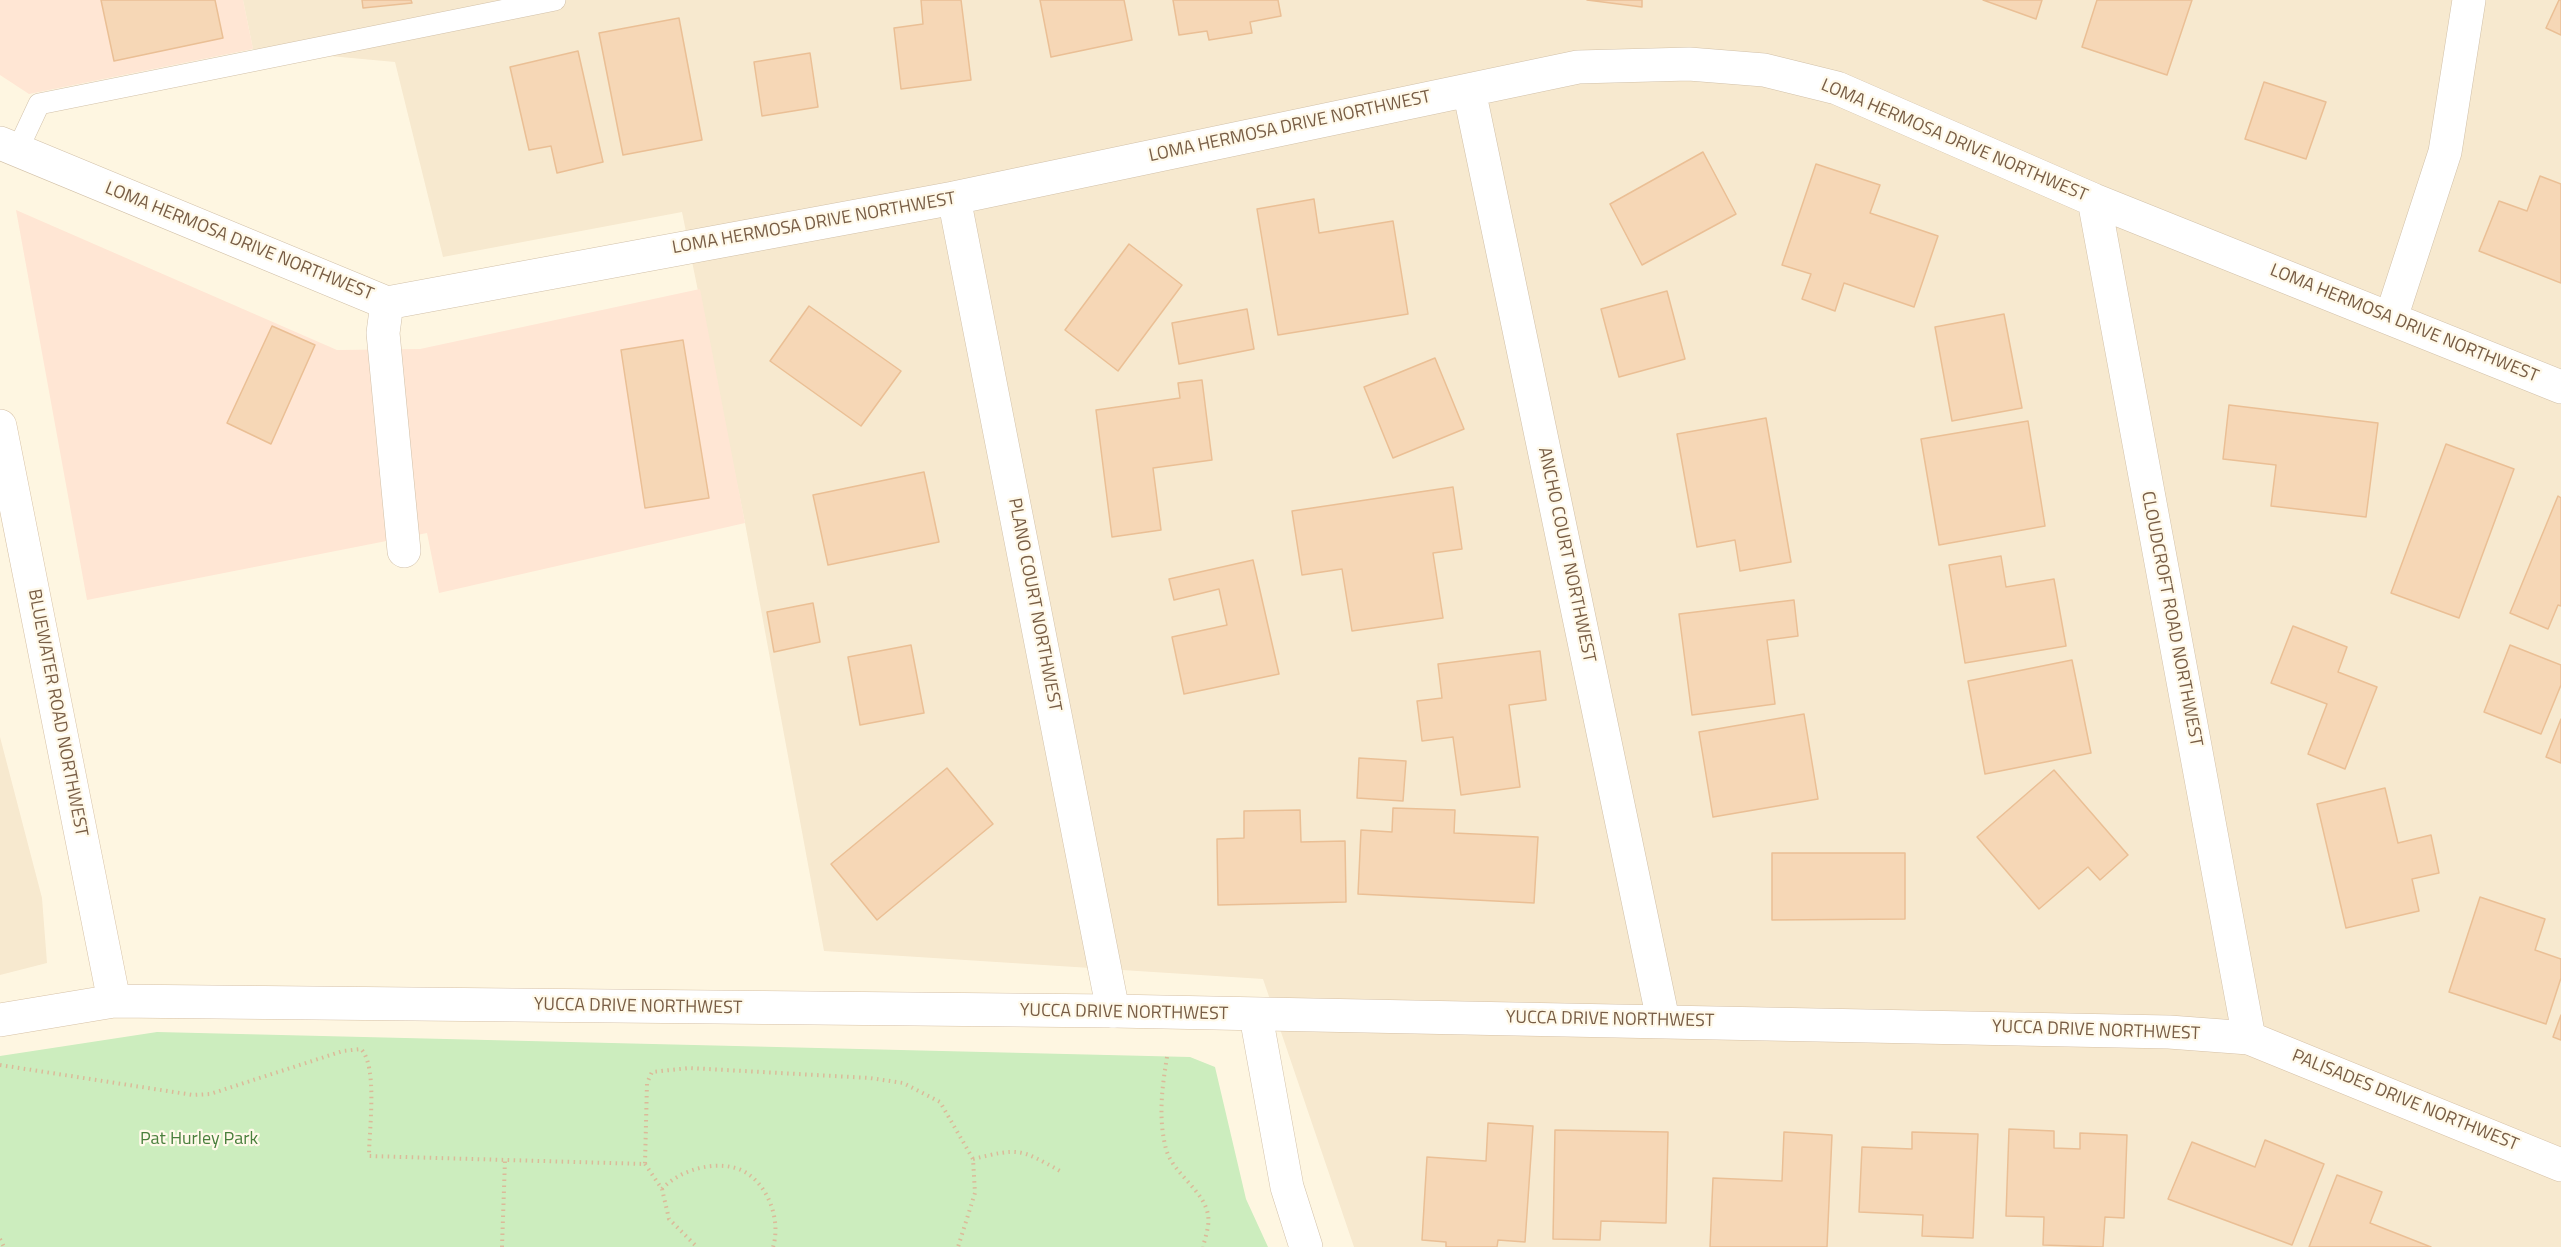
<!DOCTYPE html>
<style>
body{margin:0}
canvas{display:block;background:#fef6e1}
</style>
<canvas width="2561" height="1247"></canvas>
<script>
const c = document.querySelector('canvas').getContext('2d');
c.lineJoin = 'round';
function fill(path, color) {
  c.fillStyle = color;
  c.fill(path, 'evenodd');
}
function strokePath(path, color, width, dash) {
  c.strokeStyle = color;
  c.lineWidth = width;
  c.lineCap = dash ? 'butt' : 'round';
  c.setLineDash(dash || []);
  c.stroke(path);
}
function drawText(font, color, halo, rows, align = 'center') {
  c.font = font + ' "Titillium Web",sans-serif';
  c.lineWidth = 4.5;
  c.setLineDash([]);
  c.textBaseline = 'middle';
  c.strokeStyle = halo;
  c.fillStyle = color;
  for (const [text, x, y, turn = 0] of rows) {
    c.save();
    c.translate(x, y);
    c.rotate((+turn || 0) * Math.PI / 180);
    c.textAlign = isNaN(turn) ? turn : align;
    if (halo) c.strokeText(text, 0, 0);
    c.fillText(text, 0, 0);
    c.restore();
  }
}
fill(new Path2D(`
 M243 0H2561V1247H1354L1263 979 824 951 745 523 682 212 443 257 395 62 253 49Z
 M0 737 42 898 47 963 0 975Z`), '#f7e9cf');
fill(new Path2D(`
 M0 0H243L253 49 29 94 0 75Z
 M16 210 337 350 420 349 700 289 745 523 439 593 427 533 87 600Z`), '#ffe6d4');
fill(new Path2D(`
 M157 1032 1190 1057 1215 1067 1246 1199 1268 1247H0V1056Z`), '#ccedbe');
const building = new Path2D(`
 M101 0H215L223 38 114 61Z
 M362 0H411L412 3 363 8Z
 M921 0H961L971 80 901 89 894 28 923 24Z
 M1040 0H1124L1132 40 1051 57Z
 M1173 0H1278L1281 16 1250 22 1252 33 1209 40 1207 31 1179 35Z
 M1587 0H1642V7Z
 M1983 0H2042L2036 19Z
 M2097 0H2192L2167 75 2082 47Z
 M2559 0H2561V35L2546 28Z
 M679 18 702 140 623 155 599 33Z
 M578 51 603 162 557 173 551 146 529 150 510 67Z
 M810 53 818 107 762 116 754 62Z
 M2264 82 2326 102 2306 159 2245 139Z
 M1703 152 1736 214 1642 265 1610 204Z
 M1816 164 1880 185 1870 213 1938 236 1914 307 1844 283 1835 311 1802 299 1811 274 1782 265Z
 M2540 176 2561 184V283L2479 251 2499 201 2527 211Z
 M1314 199 1319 233 1393 221 1408 314 1278 335 1257 209Z
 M1129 244 1182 285 1118 371 1065 330Z
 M1667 291 1685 359 1619 377 1601 309Z
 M809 306 901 371 861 426 770 361Z
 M1247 309 1254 349 1179 364 1172 323Z
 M2004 314 2022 408 1952 421 1935 327Z
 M272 326 315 345 271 444 227 423Z
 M683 340 709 498 645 508 621 350Z
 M1435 358 1464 429 1393 458 1364 387Z
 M1202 380 1212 460 1153 468 1161 530 1112 537 1096 410 1180 398 1178 383Z
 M2229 405 2378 423 2366 517 2271 506 2276 465 2223 459Z
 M1766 418 1791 562 1740 571 1735 540 1697 547 1677 434Z
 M2028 421 2045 526 1939 545 1921 439Z
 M2446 444 2514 469 2459 618 2391 593Z
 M924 472 939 542 828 565 813 495Z
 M1453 487 1462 549 1433 553 1443 618 1352 631 1342 569 1302 575 1292 511Z
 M2558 496 2561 498V606L2558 605 2548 629 2510 613Z
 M2001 556 2006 587 2054 579 2066 646 1965 663 1949 565Z
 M1253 560 1279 674 1184 694 1172 637 1227 625 1219 589 1174 600 1169 579Z
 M1794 600 1798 636 1767 640 1775 704 1692 715 1679 614Z
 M813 603 820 642 774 652 767 612Z
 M2293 626 2347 647 2338 672 2377 687 2345 769 2308 754 2327 704 2271 683Z
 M911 645 924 713 860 725 848 657Z
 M2510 645 2561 665V685L2541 734 2484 712Z
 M1540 651 1546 700 1509 705 1520 787 1461 795 1453 737 1422 741 1417 701 1442 698 1438 664Z
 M2072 660 2091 753 1985 774 1968 681Z
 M1804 714 1818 799 1713 817 1699 732Z
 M2561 719V763L2546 757Z
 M1359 758 1406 761 1403 801 1357 798Z
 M947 768 993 824 877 920 831 864Z
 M2054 770 2128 855 2100 880 2088 867 2039 909 1977 837Z
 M2385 788 2398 843 2431 835 2439 873 2412 879 2419 911 2346 928 2317 804Z
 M1393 808 1455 810 1454 833 1538 837 1534 903 1358 894 1361 830 1392 832Z
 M1300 810 1301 842 1345 841 1346 902 1218 905 1217 839 1244 838V811Z
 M1772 853H1905V919L1772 920Z
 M2480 897 2545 919 2535 950 2561 959V978L2546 1024 2449 992Z
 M2561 1015V1040L2553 1037Z
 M1488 1123 1533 1126 1525 1242 1498 1240 1497 1247H1446V1242L1422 1240 1427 1157 1486 1161Z
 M2009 1129 2054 1131V1148L2080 1149V1133L2127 1135 2124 1218 2105 1217 2103 1247 2043 1245 2044 1217 2006 1216Z
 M1555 1130 1668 1132 1666 1223 1601 1221 1600 1240 1553 1239Z
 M1784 1132 1832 1135 1827 1247H1710L1713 1178 1782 1181Z
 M1912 1132 1978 1134 1973 1238 1922 1236 1923 1215 1859 1212 1862 1147 1912 1149Z
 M2265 1140 2324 1164 2292 1245 2168 1199 2192 1142 2255 1167Z
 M2337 1175 2382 1192 2370 1223 2431 1247H2309Z`);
fill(building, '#f6d7b6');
strokePath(building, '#eabf95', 1.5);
const lane = new Path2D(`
 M17 151 39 104 555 0`);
const street = new Path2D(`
 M1469 90 1663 1020
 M0 143 387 303 954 198 1578 67 1689 64 1764 70 1837 88 2094 200 2561 387
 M954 198 1113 1011
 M2094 200 2249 1038
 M387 303 383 333 404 551
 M2391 318 2445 152 2469 0
 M1256 1016 1287 1187 1306 1247`);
const secondary = new Path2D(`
 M0 426 114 1001
 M0 1020 114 1001 1113 1011 2169 1032 2249 1038 2561 1165`);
strokePath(lane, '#d2c1a9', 22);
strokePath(street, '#d2c1a9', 34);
strokePath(secondary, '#d6c1a6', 34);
strokePath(new Path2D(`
 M1167 1057C1162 1088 1158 1118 1166 1149 1173 1174 1204 1190 1208 1215 1210 1225 1205 1238 1203 1247
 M0 1065 193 1095 210 1094 343 1051 361 1049C378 1067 369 1130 369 1156L645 1164 647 1083 652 1072 689 1068 870 1078 903 1083 940 1102 973 1159 975 1193 958 1247
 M973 1159C1019 1148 1019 1148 1060 1171
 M645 1164 662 1189 669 1219 697 1247
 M662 1189C680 1169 720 1158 745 1172 769 1186 781 1221 773 1247
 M0 1239 4 1247
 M502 1247 505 1160`), '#dbba99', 4, [1.5, 4.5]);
strokePath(lane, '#fff', 21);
strokePath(street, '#fff', 33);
strokePath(secondary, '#fff', 33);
drawText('18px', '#785d45', '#fff9e9', [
 ["LOMA HERMOSA DRIVE NORTHWEST",1290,127,-12],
 ["LOMA HERMOSA DRIVE NORTHWEST",1954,141,23],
 ["LOMA HERMOSA DRIVE NORTHWEST",814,224,-10],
 ["LOMA HERMOSA DRIVE NORTHWEST",239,242,22],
 ["LOMA HERMOSA DRIVE NORTHWEST",2404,324,22],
 ["ANCHO COURT NORTHWEST",1566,555,78],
 ["PLANO COURT NORTHWEST",1034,605,79],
 ["CLOUDCROFT ROAD NORTHWEST",2171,619,79],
 ["BLUEWATER ROAD NORTHWEST",57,713,79],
 ["YUCCA DRIVE NORTHWEST",638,1007,1],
 ["YUCCA DRIVE NORTHWEST",1124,1013,1],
 ["YUCCA DRIVE NORTHWEST",1610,1020,1],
 ["YUCCA DRIVE NORTHWEST",2096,1031,2],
 ["PALISADES DRIVE NORTHWEST",2405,1101,22]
]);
drawText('18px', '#497f3c', '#fff9e9', [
 ["Pat Hurley Park",199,1140]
]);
</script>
